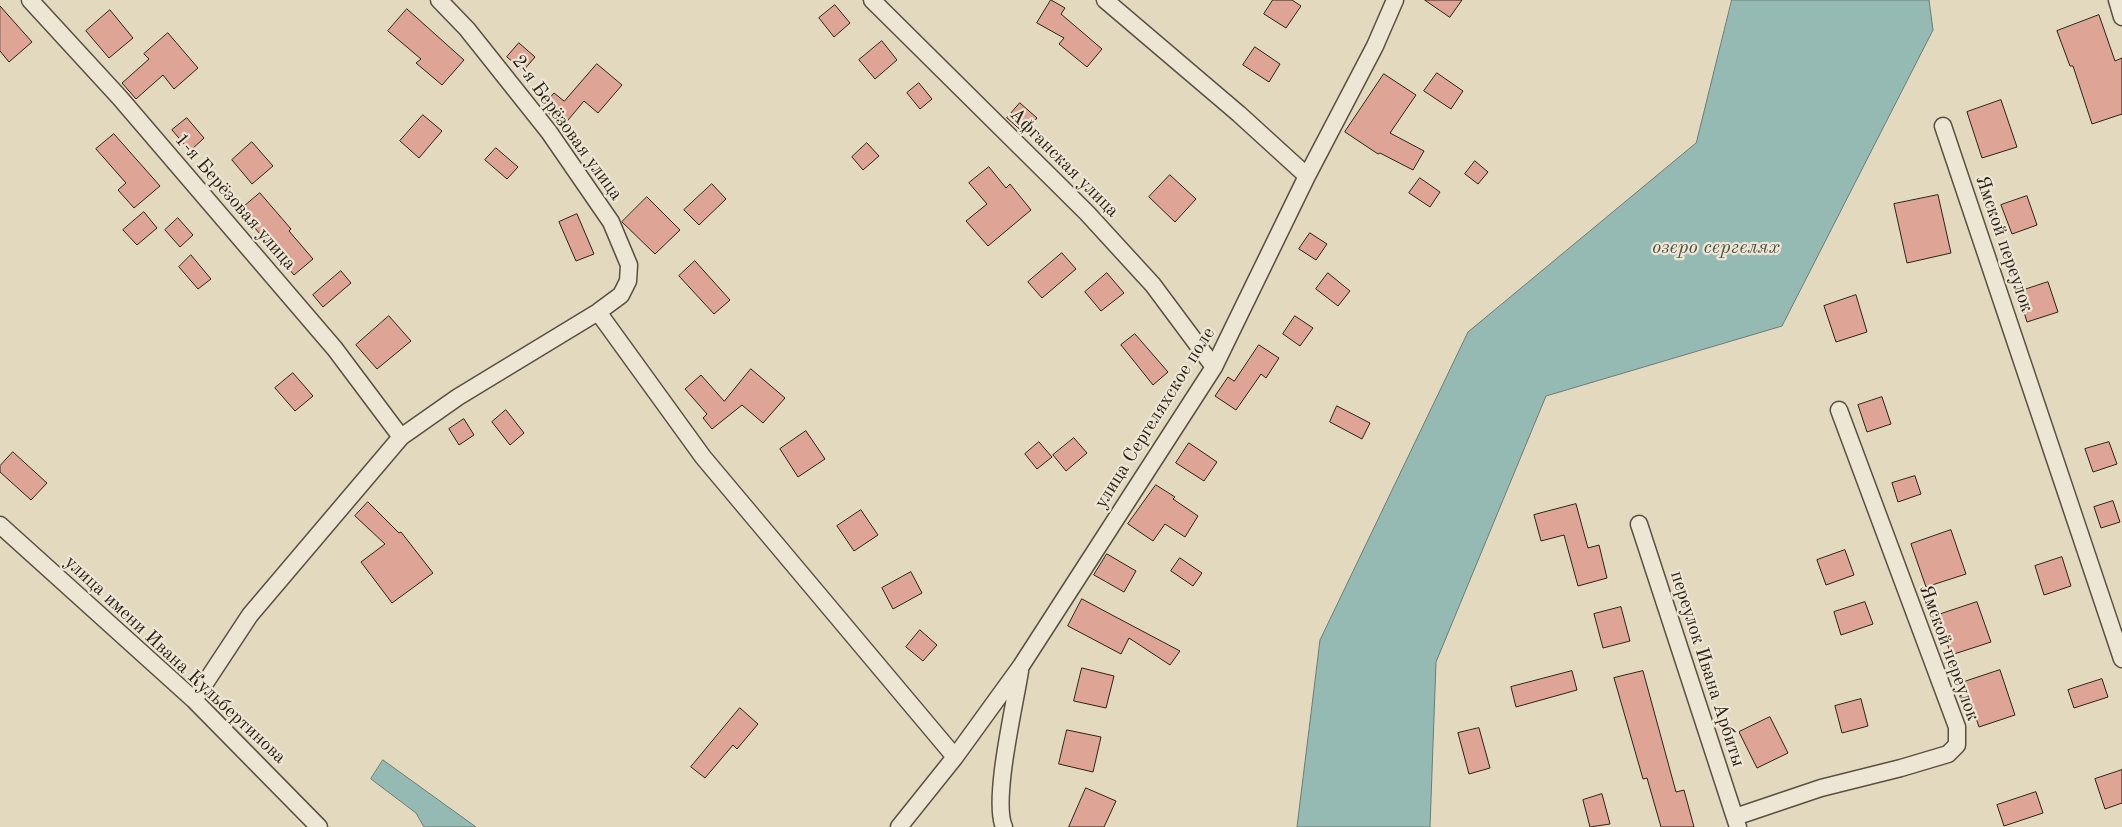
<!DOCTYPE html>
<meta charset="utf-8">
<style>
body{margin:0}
canvas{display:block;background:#e3d9bf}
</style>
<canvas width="2122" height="827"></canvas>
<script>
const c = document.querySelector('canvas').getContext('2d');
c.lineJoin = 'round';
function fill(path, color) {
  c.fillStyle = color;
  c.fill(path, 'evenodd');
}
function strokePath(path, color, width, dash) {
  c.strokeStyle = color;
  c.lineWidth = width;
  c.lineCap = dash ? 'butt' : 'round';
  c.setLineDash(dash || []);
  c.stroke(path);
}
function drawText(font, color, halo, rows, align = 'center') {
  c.font = font + ' "Old Standard TT",serif';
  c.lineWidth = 4.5;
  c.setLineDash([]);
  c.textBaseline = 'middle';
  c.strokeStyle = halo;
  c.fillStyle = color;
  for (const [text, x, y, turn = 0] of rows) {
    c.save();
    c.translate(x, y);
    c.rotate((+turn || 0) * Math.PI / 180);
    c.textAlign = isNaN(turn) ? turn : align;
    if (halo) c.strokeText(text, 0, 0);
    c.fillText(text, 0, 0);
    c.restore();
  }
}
const water = new Path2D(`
 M1732 0H1929L1933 30 1782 326 1546 396 1436 662 1430 827H1297L1320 640 1468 332 1696 143Z
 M383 760 476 827H424L416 813 371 779Z`);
fill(water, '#95bab3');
strokePath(water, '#6b7d74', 1);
const building = new Path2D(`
 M1051 0 1065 8 1061 14 1102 49 1087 67 1059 44 1064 38 1037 23Z
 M1273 0H1292L1301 6 1286 28 1264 14Z
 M1425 0H1462L1450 17Z
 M835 5 850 23 834 37 819 18Z
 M0 6 32 42 9 62 0 51Z
 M407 9 464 60 442 85 416 63 421 59 388 31Z
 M110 10 133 38 109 58 86 31Z
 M2099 15 2115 61 2122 58V114L2092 124 2073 66H2070L2057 31Z
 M168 33 198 68 174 89 163 75 136 99 122 83 149 59 144 54Z
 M882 41 897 60 875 79 859 60Z
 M519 43 535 57 523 71 507 57Z
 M1255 47 1280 64 1269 82 1243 65Z
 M597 64 622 85 598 113 584 101 563 126 542 107 554 93 564 101Z
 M1437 73 1463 91 1451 109 1424 91Z
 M1384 74 1416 95 1390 133 1424 151 1413 170 1380 153 1378 154 1345 132Z
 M919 83 932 99 920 109 907 93Z
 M2001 100 2017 147 1982 158 1967 112Z
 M1020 103 1037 118 1024 133 1007 118Z
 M423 115 442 131 419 158 400 141Z
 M187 118 204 138 190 151 172 130Z
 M114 134 160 186 134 208 118 190 126 183 96 149Z
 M252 142 273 166 252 184 232 160Z
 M867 143 879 156 863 170 852 157Z
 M496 148 518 167 507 179 485 160Z
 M1475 161 1488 172 1478 184 1465 174Z
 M989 167 1006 188 1010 184 1031 210 988 246 966 221 987 204 969 183Z
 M1170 175 1196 199 1175 222 1149 197Z
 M1420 178 1440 192 1430 207 1409 193Z
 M712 184 726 199 699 225 684 210Z
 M260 193 291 229 289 231 313 259 294 275 240 210Z
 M1938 195 1951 253 1907 263 1894 204Z
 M2027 196 2037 225 2012 234 2001 205Z
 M647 197 680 230 655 254 622 222Z
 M144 212 157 228 137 245 123 230Z
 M577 214 594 254 576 261 559 222Z
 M178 218 193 235 180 247 165 230Z
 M1310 233 1327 244 1316 260 1299 249Z
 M1062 253 1076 269 1042 298 1028 282Z
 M191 255 211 279 198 289 179 267Z
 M695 261 730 300 714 314 679 276Z
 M341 271 351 283 323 307 313 295Z
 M1107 273 1124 293 1101 311 1085 292Z
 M1328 273 1350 291 1338 306 1316 289Z
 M2048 282 2058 312 2027 322 2018 292Z
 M1856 295 1867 332 1836 342 1824 306Z
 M389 316 411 341 377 369 356 345Z
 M1295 316 1313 328 1300 346 1283 334Z
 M1135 334 1168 372 1153 385 1121 345Z
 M1259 345 1279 358 1266 378 1261 374 1236 410 1215 396 1228 377 1234 381Z
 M751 369 785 398 763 423 742 405 712 429 703 418 707 414 685 389 701 375 724 401Z
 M293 373 313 396 295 411 275 388Z
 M1882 397 1891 424 1867 432 1858 405Z
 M1337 406 1370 423 1362 439 1330 422Z
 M506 410 524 433 510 445 492 422Z
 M464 419 474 435 459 445 449 429Z
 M806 431 825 459 798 477 780 449Z
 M1074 438 1087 453 1066 471 1053 455Z
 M1039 442 1052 457 1037 469 1025 454Z
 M2109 442 2117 464 2093 472 2085 449Z
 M1189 443 1217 462 1204 481 1176 463Z
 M13 452 47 483 31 500 0 472V466Z
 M1915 476 1921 494 1898 502 1892 483Z
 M1156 485 1175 497 1173 499 1198 516 1185 537 1165 524 1153 541 1128 524Z
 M2113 501 2120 522 2101 528 2094 507Z
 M368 502 399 533 401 532 433 573 392 603 361 562 385 544 355 516Z
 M1576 504 1588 548 1599 545 1607 578 1578 586 1564 535 1541 541 1534 515Z
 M861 510 878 535 854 551 837 526Z
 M1951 530 1966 574 1926 587 1911 544Z
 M1845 550 1854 575 1826 585 1817 560Z
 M1107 554 1136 571 1124 592 1094 575Z
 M2062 557 2071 586 2044 595 2035 566Z
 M1180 558 1202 573 1193 586 1171 571Z
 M911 572 922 593 893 609 882 588Z
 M1082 599 1112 615 1180 651 1170 665 1129 638 1121 654 1068 626Z
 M1865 602 1873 624 1841 635 1834 612Z
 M1977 602 1991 642 1951 655 1938 615Z
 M1621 607 1630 641 1603 648 1594 614Z
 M920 630 937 645 923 661 906 647Z
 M1082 668 1114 676 1106 708 1074 701Z
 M2000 670 2015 715 1979 727 1964 682Z
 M1572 671 1577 690 1516 707 1511 687Z
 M1643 671 1676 792 1684 790 1694 827H1661L1647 778 1643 779 1614 678Z
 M2102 679 2108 697 2074 708 2068 690Z
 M1861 699 1868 726 1842 733 1835 706Z
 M740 708 758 724 737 749 733 745 705 778 691 767Z
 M1770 717 1788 753 1757 768 1739 732Z
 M1479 728 1490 768 1469 774 1458 733Z
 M1067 730 1101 737 1093 772 1059 764Z
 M2122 770V803L2105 809 2095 779Z
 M1086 788 1116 801 1104 827H1069Z
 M2036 792 2043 813 2004 826 1997 805Z
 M1602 794 1610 824 1590 827 1583 800Z`);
fill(building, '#dea597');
strokePath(building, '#2d2215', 1);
const minor = new Path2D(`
 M30 0 120 98 335 349 401 437
 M872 0 1087 213 1153 285 1214 367
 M1105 0 1239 114 1307 176
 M2117 0 2122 17
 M1943 126 2122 659
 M598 312 703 457 955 757 899 827
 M1639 524 1738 827
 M0 525 194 700 319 827
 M194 700 250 615 401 437 458 397 598 312 621 295 628 281 629 265 611 222 549 132 467 29 439 0
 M955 757 1021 666 1214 367 1307 176 1375 46 1395 0
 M1735 817 1821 788 1901 768 1948 754 1957 745V727L1839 410
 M1004 827C992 800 1015 704 1020 671`);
strokePath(minor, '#5a5040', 19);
strokePath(minor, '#ede6d5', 16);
drawText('19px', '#2d2215', '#ede6d5', [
 ["2-я Берёзовая улица",567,128,54],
 ["Афганская улица",1064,163,45],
 ["1-я Берёзовая улица",235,202,49],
 ["Ямской переулок",2004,244,71],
 ["улица Сергеляхское поле",1155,418,-58],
 ["Ямской переулок",1949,653,70],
 ["улица имени Ивана Кульбертинова",175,660,43],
 ["переулок Ивана Арбиты",1707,669,72]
]);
drawText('italic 20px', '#4c5044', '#ede6d5', [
 ["озеро сергелях",1716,248]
]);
</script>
